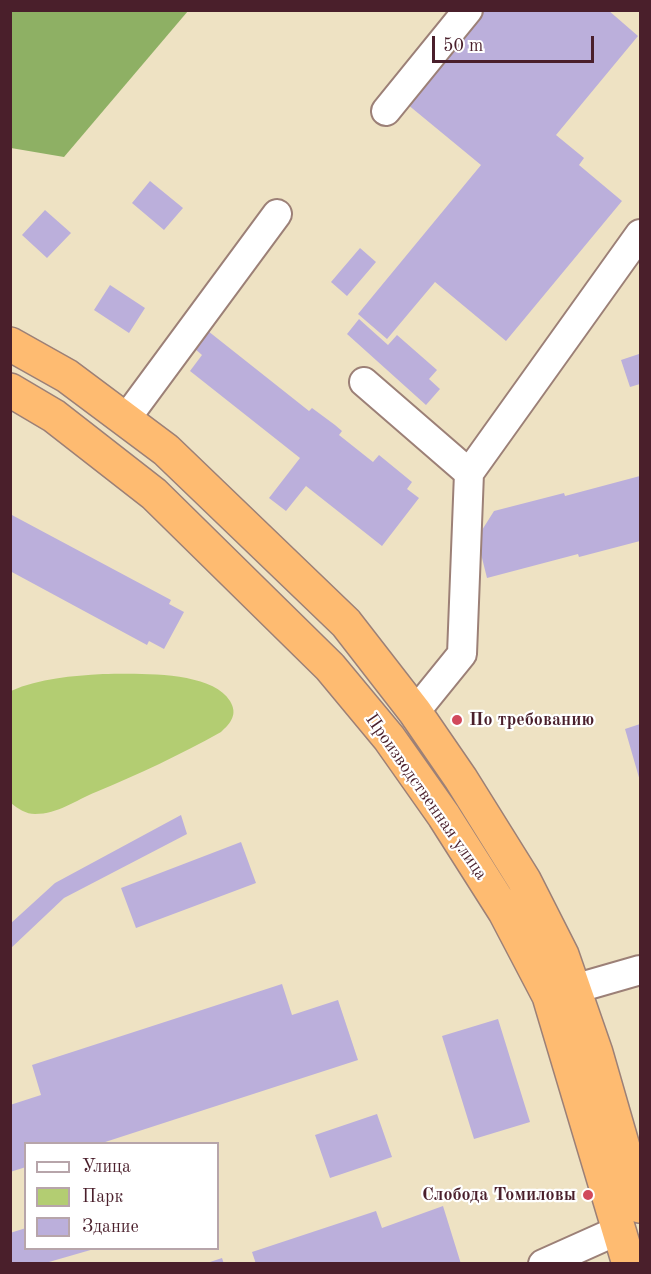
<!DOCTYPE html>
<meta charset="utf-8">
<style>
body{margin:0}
#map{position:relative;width:651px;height:1274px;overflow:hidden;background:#eee2c3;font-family:"Old Standard TT",serif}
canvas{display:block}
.frame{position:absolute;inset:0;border:12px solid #4a1f2b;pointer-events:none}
.legend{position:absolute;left:24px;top:1142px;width:195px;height:108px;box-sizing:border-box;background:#fff;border:2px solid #b7a5aa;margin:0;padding:8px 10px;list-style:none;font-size:18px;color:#4a1f2b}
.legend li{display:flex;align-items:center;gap:12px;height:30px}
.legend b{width:30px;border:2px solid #b7a5aa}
.scale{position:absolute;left:432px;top:36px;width:162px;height:27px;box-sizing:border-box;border:3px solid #4a1f2b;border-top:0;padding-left:8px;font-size:18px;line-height:21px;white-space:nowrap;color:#4a1f2b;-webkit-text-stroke:4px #fff;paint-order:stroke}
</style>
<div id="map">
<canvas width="651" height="1274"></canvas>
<div class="frame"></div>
<ul class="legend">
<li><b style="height:8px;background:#fff"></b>Улица</li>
<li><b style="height:16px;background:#b3cd72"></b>Парк</li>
<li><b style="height:16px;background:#bbafdb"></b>Здание</li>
</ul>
<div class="scale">50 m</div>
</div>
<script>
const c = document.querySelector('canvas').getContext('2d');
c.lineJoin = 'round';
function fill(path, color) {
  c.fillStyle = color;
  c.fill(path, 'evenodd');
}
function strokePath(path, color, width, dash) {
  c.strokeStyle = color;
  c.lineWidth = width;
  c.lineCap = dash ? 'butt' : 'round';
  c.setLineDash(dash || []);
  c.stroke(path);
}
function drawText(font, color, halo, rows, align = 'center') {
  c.font = font + ' "Old Standard TT",serif';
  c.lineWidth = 4.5;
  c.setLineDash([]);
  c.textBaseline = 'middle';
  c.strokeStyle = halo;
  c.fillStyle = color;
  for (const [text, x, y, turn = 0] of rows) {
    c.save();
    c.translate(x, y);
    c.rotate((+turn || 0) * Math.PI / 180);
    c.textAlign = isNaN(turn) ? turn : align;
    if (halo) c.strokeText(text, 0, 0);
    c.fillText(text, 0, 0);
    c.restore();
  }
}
fill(new Path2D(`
 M103 674C135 674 211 670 230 701 238 714 231 723 221 732 180 755 139 774 96 792 76 800 58 814 35 814 26 814 18 809 11 803V691C40 678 72 676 103 674Z`), '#b3cd72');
fill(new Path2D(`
 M10 11 11 10 188 11 64 157 11 148Z`), '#8eb064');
fill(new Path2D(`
 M484 10H608L638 36 556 135 584 158 579 165 622 201 506 341 435 282 387 339 358 314 481 165 407 104Z
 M150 181 183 208 164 230 132 203Z
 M45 210 71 233 47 258 22 235Z
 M360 248 376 262 347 296 331 282Z
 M110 285 145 308 129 333 94 310Z
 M359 319 388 345 397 335 437 370 429 379 440 389 426 405 347 334Z
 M208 331 309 411 312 408 335 425 342 431 339 435 373 462 379 455 412 482 407 489 419 498 382 546 306 486 286 511 269 498 300 458 190 371 202 355 194 348Z
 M639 354 640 384 630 387 621 360Z
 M640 476V541L579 557 578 554 487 578 477 538 494 511 564 493 565 496Z
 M10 514 171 600 169 604 184 612 164 649 149 641 147 645 10 571Z
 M640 724V781L625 729Z
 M181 815 187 834 64 898 10 949V924L55 883Z
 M241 842 256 883 136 928 121 888Z
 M282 984 292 1015 338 1000 358 1060 99 1144H26V1167L10 1172V1105L41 1095 32 1065Z
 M498 1019 530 1122 474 1139 442 1036Z
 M377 1114 392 1157 330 1178 315 1135Z
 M443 1206 461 1264H256L252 1252 376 1211 382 1228Z
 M26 1228V1248L94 1249 42 1264H10V1233Z
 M222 1258 224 1264H207V1263Z`), '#bbafdb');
const minor = new Path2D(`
 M386 111 468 10
 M364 382 469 473
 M125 420 277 214
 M415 712 462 654 469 473 640 234
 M553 995 640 970
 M543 1264 619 1230`);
const highway = new Path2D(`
 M10 344 67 376 166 450 346 623 415 712 461 779 524 880 562 955 596 1053 640 1206
 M10 390 54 416 154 494 330 667 389 738 444 816 505 912 549 996 629 1264`);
strokePath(minor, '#9c8077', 32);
strokePath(highway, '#9c8077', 36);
strokePath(minor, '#fff', 28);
strokePath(highway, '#febb71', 33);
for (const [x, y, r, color] of [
 [457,720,6,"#d1495b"],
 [588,1195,6,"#d1495b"]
]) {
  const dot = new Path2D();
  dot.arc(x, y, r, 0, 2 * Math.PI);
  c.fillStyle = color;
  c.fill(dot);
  strokePath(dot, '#fff', 2);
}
drawText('bold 18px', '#4a1f2b', '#fff', [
 ["По требованию",469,720],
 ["Слобода Томиловы",576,1195,"right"]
], 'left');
drawText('18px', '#4a1f2b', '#fff', [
 ["Производственная улица",426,797,55]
]);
</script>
